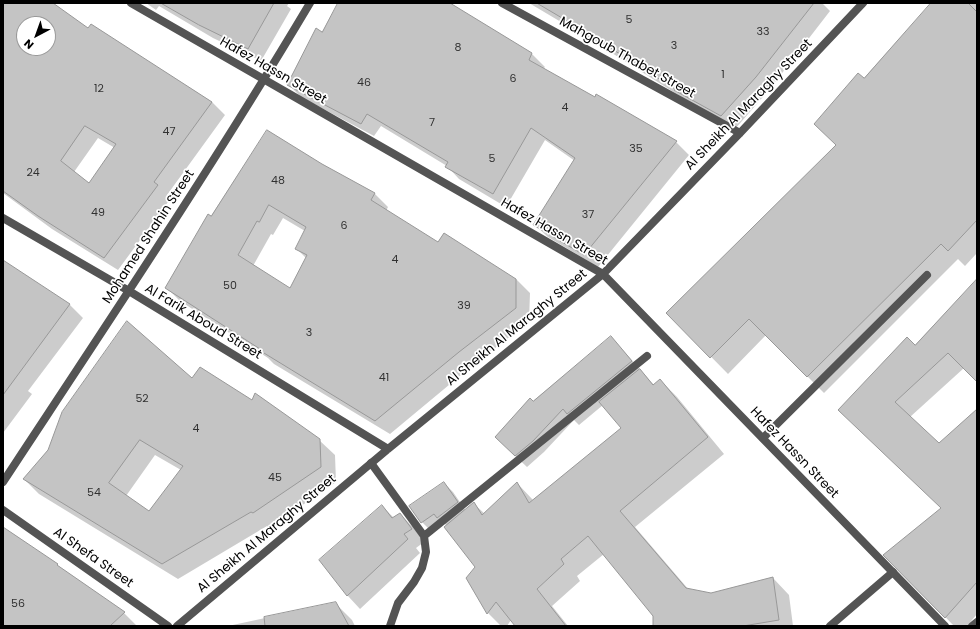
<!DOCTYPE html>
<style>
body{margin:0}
#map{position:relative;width:980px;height:629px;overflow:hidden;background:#fff;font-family:Poppins,sans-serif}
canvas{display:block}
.frame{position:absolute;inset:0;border:4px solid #000;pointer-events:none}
.north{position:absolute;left:16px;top:16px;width:40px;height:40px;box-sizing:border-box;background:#fff;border:1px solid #999;border-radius:50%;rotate:221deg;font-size:11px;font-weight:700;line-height:16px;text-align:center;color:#000}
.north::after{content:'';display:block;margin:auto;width:14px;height:18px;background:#000;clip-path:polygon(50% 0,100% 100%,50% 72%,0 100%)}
</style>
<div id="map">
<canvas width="980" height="629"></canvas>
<div class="frame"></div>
<div class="north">N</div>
</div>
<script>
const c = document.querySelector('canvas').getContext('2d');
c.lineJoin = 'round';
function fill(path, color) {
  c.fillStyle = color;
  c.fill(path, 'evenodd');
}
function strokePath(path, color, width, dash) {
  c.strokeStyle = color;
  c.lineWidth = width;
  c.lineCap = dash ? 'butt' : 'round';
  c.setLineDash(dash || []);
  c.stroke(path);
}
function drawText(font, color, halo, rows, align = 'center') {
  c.font = font + ' Poppins,sans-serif';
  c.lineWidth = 3.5;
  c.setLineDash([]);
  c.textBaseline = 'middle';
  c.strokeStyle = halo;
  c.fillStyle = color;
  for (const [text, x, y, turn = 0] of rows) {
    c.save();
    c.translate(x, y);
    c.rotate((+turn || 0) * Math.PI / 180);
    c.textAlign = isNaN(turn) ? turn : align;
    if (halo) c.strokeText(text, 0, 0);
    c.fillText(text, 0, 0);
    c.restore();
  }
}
fill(new Path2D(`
 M3 3H51L89 30 91 26 212 102 225 115 167 195 171 198 118 270 52 229 3 193ZM24 24H48V48H24ZM98 138 115 148 89 184 74 172Z
 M146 3H289L287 6 291 9 261 61 213 38 159 6 156 10Z
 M339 3H437L532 54 545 67 543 69 676 142 689 155 598 267 548 237 535 225 575 161 545 140 506 207 459 179 447 166 381 126 374 136 301 97 288 84 323 34Z
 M529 3H822L830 11 769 90 735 129 683 98 593 41Z
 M932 3H977V253L965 266 958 259 824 393 766 335 728 374 668 313 837 145 864 80Z
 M321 165 375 194 388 207 386 211 438 243 516 279 530 293 529 322 473 365 390 434 274 364 268 358 180 301 167 288 211 217ZM283 218 305 231 296 248 306 258 291 290 253 266 271 234 273 235Z
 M3 261 70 305 83 318 28 391 32 394 3 433Z
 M977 281V381L964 368 910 417 939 444 977 410V614L967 626H954L885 555 942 508 855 425 915 346Z
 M611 337 654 385 660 380 677 397 724 454 635 527 689 590 711 594 773 578 789 595 793 626H654V616L604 554 577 576 580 581 552 606 568 626H516L511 620 507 626H501L488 613 467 578 476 567 447 526 443 522 431 531 422 522 444 483 453 492 466 511 474 504 485 514 517 483 533 500 622 428 603 405 579 425 574 420 544 452 527 467 507 448 533 402Z
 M192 379 252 401 319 440 335 455 336 482 269 528 267 526 178 579 39 494 24 479ZM155 455 181 470 149 512 126 496Z
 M382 506 394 518 400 514 413 527 424 542 416 548 420 553 360 609 348 596 320 560Z
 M3 528 57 565 124 613 137 626H3Z
 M335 603 352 620 355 626H228Z`), '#0003');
const building = new Path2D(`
 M3 3H53L88 28 91 24 212 102 154 182 158 185 104 258 38 216 3 191ZM24 24H48V48H24ZM85 126 116 144 89 183 61 161Z
 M161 3H274L248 49 199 25Z
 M338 3H450L532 53 529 60 595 97 596 94 677 141 584 255 533 225 575 158 531 128 493 194 445 167 448 162 367 114 361 124 287 85 316 28 322 32Z
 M537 3H814L756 77 721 116 674 90 675 89 579 28Z
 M931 3H968L977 12V220L948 251 941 244 807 377 749 319 710 358 666 313 836 145 814 124 858 73 864 78Z
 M267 130 322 164 375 193 371 200 438 242 444 233 516 279V308L459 352 375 421 259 350 260 349 165 288 208 214 211 216ZM269 205 306 227 295 249 307 255 290 288 238 255 257 221 259 222Z
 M3 260 70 304 3 395Z
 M977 279V382L948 353 895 402 939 443 977 409V582L945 618 883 555 941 508 838 410 907 337 915 345Z
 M127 321 192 378 200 367 252 400 255 393 320 439 321 467 253 513 251 512 162 564 23 479 48 450 62 412ZM140 440 183 466 149 511 109 483Z
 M611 336 632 361 567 414 563 409 533 441 515 456 495 437 530 398 533 401Z
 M640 369 653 385 660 379 708 437 620 511 686 588 711 593 773 577 779 620 743 626H653V616L588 536 561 559 564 564 537 589 566 626H515L496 602 487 614 466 578 475 567 444 527 474 502 482 515 517 482 529 503 621 428 599 402Z
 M444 482 458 502 437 518 434 514 421 523 409 506Z
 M382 505 392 518 400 513 412 529 404 534 408 539 347 596 319 560Z
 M3 527 58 564 57 565 125 612 110 626H3Z
 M336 602 349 626H265L264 617Z`);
fill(building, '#c4c4c4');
strokePath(building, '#989898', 1);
strokePath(new Path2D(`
 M763 438 927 275
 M371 463 424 536 426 552 422 568 414 582 398 603 390 626
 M424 536 647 356
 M830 626 893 572
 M972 626 977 622`), '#545454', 8);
strokePath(new Path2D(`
 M131 3 603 274 945 626
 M502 3 740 133
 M3 218 129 291 388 449
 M3 482C107 324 213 166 310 3
 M3 510 168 626
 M177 626 388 449 603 274 740 133 863 3`), '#545454', 8);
drawText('11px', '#313131', null, [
 ["5",629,20],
 ["33",763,32],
 ["3",674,46],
 ["8",458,48],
 ["1",723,75],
 ["6",513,79],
 ["46",364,83],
 ["12",99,89],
 ["4",565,108],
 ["7",432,123],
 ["47",169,132],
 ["35",636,149],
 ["5",492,159],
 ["24",33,173],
 ["48",278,181],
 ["49",98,213],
 ["37",588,215],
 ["6",344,226],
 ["4",395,260],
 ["50",230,286],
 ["39",464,306],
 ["3",309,333],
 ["41",384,378],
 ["52",142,399],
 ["4",196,429],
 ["45",275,478],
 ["54",94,493],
 ["56",18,604]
]);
drawText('13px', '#000', '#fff', [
 ["Mahgoub Thabet Street",627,58,29],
 ["Hafez Hassn Street",273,71,30],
 ["Al Sheikh Al Maraghy Street",749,105,-46],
 ["Hafez Hassn Street",554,232,30],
 ["Mohamed Shahin Street",149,237,-57],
 ["Al Farik Aboud Street",203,322,31],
 ["Al Sheikh Al Maraghy Street",517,328,-39],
 ["Hafez Hassn Street",794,453,46],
 ["Al Sheikh Al Maraghy Street",267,534,-40],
 ["Al Shefa Street",93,558,35]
]);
</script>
